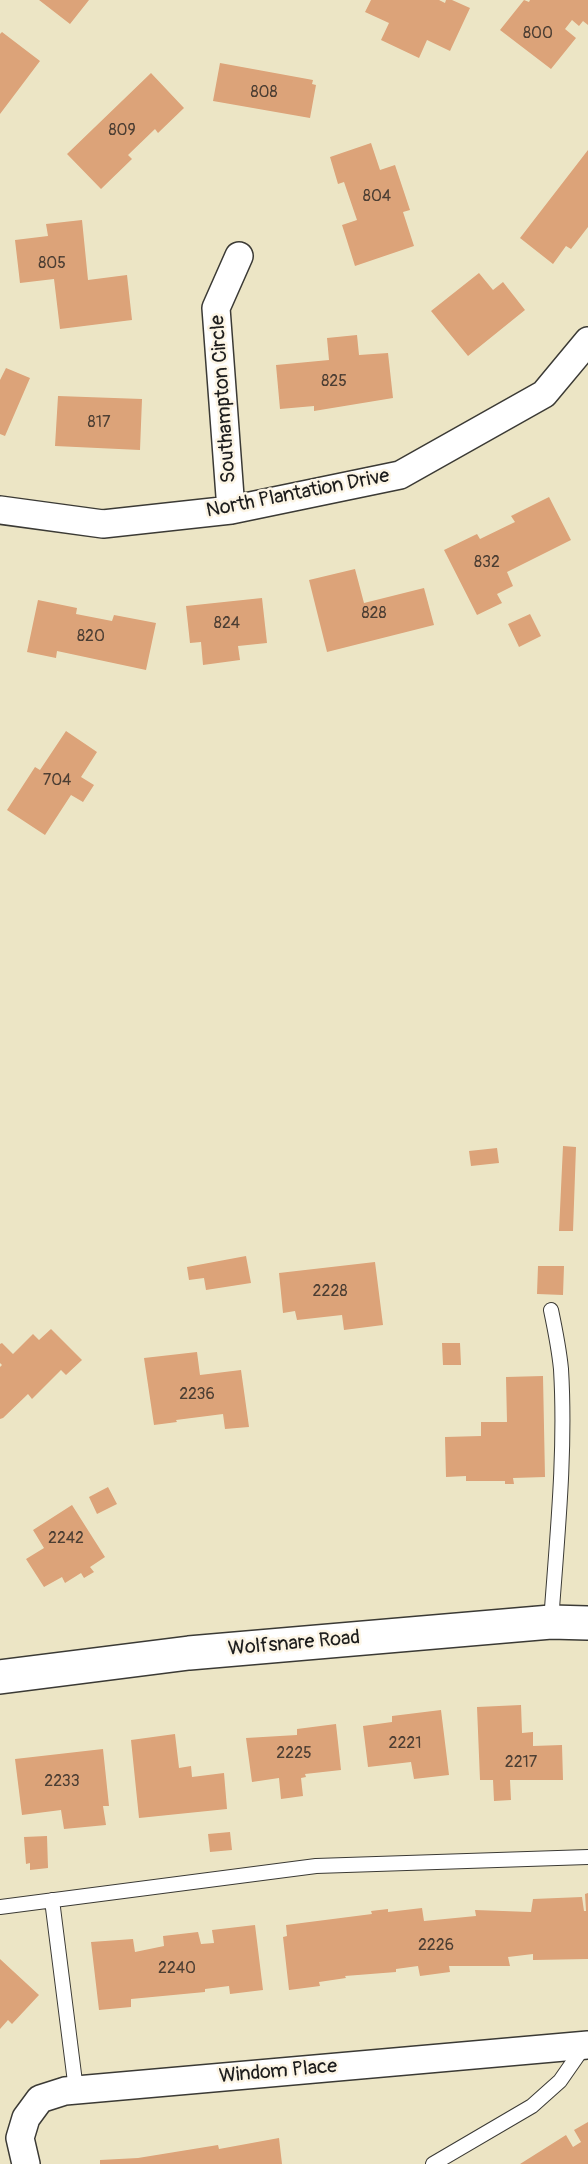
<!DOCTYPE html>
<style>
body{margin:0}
canvas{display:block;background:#ece5c5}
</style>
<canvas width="588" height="2164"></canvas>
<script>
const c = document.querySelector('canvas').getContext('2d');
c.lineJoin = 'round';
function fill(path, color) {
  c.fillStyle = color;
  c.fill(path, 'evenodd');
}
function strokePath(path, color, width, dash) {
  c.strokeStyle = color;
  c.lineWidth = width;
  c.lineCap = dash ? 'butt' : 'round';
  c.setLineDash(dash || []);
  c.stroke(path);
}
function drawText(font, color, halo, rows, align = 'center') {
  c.font = font + ' Pangolin,sans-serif';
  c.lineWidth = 5;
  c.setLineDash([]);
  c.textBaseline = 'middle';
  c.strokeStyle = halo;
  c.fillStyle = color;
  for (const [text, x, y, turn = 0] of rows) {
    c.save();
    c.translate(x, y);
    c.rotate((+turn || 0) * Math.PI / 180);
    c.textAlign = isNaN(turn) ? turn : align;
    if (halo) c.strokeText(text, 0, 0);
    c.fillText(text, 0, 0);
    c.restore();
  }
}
fill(new Path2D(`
 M39 0H89L70 24Z
 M371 0H439L445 3 446 0H452L470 8 450 51 427 40 419 58 381 40 389 23 365 12Z
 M524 0 529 2 530 0H588V25L583 21 579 26 572 20 565 29 576 38 551 69 500 30Z
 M2 32 40 61 0 114V34Z
 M220 63 313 80 312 84 316 85 310 118 213 101Z
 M151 73 184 108 158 133 155 129 128 155 132 159 101 189 67 154Z
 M371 143 380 170 395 165 410 210 403 212 414 246 355 266 342 225 357 220 344 182 338 184 330 157Z
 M588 150V227L571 249 566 246 553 264 520 238Z
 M82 220 88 280 127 275 132 320 60 329 54 279 20 283 15 240 48 236 46 224Z
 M479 273 493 290 503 282 525 310 468 356 431 311Z
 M357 335 359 355 388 353 393 398 314 411V406L280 409 276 365 329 360 327 338Z
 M6 368 30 378 5 436 0 434V380Z
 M58 396 142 399 140 450 55 446Z
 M549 497 571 540 507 572 513 586 497 594 502 603 477 615 444 550 477 534 480 539 515 522 511 516Z
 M355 569 364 603 424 588 434 625 327 652 309 580Z
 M262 598 267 643 238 646 240 660 203 665 201 642 190 643 186 606Z
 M38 600 77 608 76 614 112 621 114 615 156 623 146 670 57 651 56 658 27 652Z
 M530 614 541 636 519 647 508 624Z
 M66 731 97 752 81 777 94 785 83 802 71 795 45 835 7 810 35 767 40 770Z
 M563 1146 576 1147 573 1231H559Z
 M497 1148 499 1163 471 1166 469 1151Z
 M246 1256 251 1283 206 1290 204 1278 189 1280 187 1267Z
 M375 1262 383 1325 344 1330 342 1315 297 1320 295 1311 283 1313 279 1273Z
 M538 1266H564L563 1295 537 1294Z
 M51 1329 82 1360 66 1375 61 1370 32 1399 28 1394 3 1418 0 1419V1367L2 1365 0 1363V1344L2 1343 13 1354 33 1334 39 1340Z
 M442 1343H460L461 1365H443Z
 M197 1352 200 1375 241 1370 249 1427 225 1429 223 1414 176 1420 177 1422 154 1425 144 1358Z
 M543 1376 545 1477 513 1478 514 1484H505V1481H466V1476L446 1477 445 1437 481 1436V1422H507L506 1377Z
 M108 1487 117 1504 97 1514 89 1497Z
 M72 1505 105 1557 90 1567 94 1572 84 1578 81 1573 65 1583 62 1577 44 1587 26 1559 44 1548 33 1530Z
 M521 1705 522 1733 533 1732V1746L562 1745 563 1780H510L511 1800 494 1801 493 1780H480L477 1707Z
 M441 1710 449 1775 414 1779 411 1762 368 1767 363 1726 392 1722V1716Z
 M336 1724 341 1770 305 1774 306 1777 301 1778 303 1796 281 1799 279 1778 252 1782 246 1738 297 1735V1729Z
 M175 1734 179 1768 191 1766 192 1777 224 1773 227 1809 139 1818 131 1740Z
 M103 1749 109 1806H103L106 1825 64 1829 61 1810 22 1815 15 1759Z
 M230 1832 232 1850 210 1852 208 1834Z
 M47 1836 48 1868 30 1870V1863L26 1864 24 1837Z
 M588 1893V1959L533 1960V1954L508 1957 510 1966H449L450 1972 420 1976 418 1966 396 1969V1972L345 1976 346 1978 319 1982 320 1986 289 1990 283 1937 287 1936 286 1925 372 1914 371 1911 388 1909V1912L422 1908 424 1921 476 1916 475 1910 531 1912 533 1899 582 1897 584 1911H586L585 1894Z
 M255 1925 263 1990 230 1994 229 1986 205 1989V1992L131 1999V2007L99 2010 91 1942 133 1939 135 1952 164 1946 163 1936 198 1932 201 1944 214 1943 212 1930Z
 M0 1959 39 1995 12 2024 8 2020 0 2029Z
 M588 2122V2164H520L566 2135 573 2147 581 2142 574 2130Z
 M279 2138 282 2164H100V2160L138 2158 218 2145 219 2149Z`), '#dca379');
const service = new Path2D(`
 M551 1310C555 1329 559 1349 561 1369 566 1453 557 1538 551 1622
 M52 1900 76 2090
 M0 1907 316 1866 588 1857
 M433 2164 532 2106 560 2081 585 2045`);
const minor = new Path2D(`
 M0 510 103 524 231 510 400 475 544 394 588 341
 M231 510 216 308 239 256
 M26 2164 20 2138 26 2118 40 2099 65 2091 588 2045`);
const tertiary = new Path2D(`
 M0 1677 189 1653 551 1622 588 1623`);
strokePath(service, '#3b3a35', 16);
strokePath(minor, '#3b3a35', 30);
strokePath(tertiary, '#3b3a35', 36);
strokePath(service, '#fff', 14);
strokePath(minor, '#fff', 27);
strokePath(tertiary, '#fff', 33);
drawText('16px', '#4c3e33', null, [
 ["800",538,34],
 ["808",264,93],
 ["809",122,131],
 ["804",377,197],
 ["805",52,264],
 ["825",334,382],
 ["817",99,423],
 ["832",487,563],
 ["828",374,614],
 ["824",227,624],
 ["820",91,637],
 ["704",57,781],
 ["2228",330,1292],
 ["2236",197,1395],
 ["2242",66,1539],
 ["2221",405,1744],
 ["2225",294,1754],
 ["2217",521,1763],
 ["2233",62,1782],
 ["2226",436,1946],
 ["2240",177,1969]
]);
drawText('20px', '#1c1c1c', '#fcf5e5', [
 ["Southampton Circle",224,399,-94],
 ["North Plantation Drive",298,494,-11],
 ["Wolfsnare Road",294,1644,-5],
 ["Windom Place",278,2072,-5]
]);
</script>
